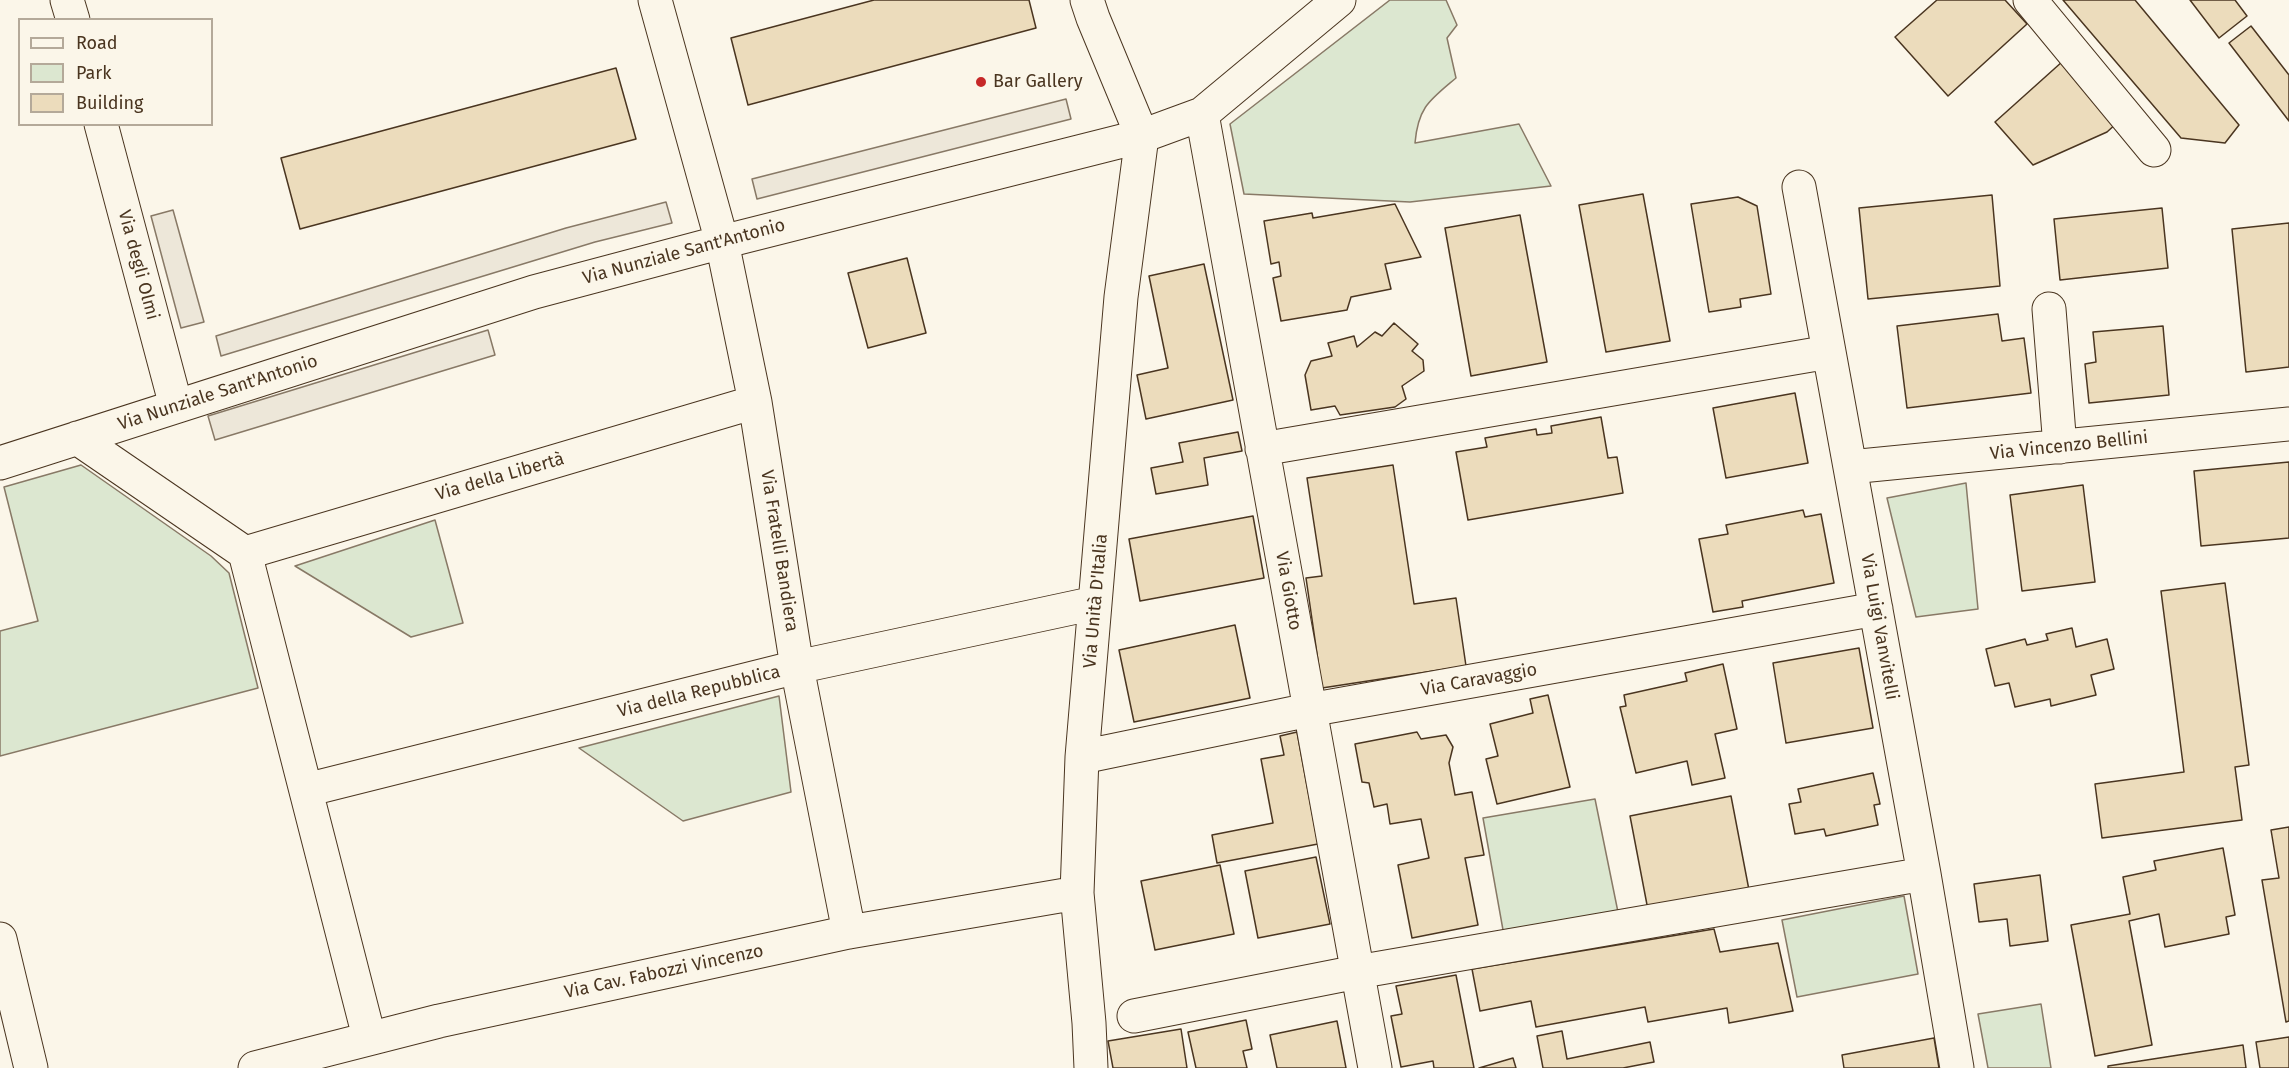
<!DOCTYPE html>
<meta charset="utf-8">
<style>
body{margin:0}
#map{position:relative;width:2289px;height:1068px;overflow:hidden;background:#fbf6e9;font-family:"Fira Sans",sans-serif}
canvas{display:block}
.legend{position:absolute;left:18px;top:18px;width:195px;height:108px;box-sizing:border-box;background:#fbf6e9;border:2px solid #b4a999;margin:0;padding:8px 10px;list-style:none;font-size:18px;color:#4a3520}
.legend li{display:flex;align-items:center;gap:12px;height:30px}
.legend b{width:30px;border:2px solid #b4a999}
</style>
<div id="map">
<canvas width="2289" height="1068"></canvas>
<ul class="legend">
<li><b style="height:8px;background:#fbf6e9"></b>Road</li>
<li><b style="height:16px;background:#dce7d0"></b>Park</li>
<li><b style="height:16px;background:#ecdcbc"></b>Building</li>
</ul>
</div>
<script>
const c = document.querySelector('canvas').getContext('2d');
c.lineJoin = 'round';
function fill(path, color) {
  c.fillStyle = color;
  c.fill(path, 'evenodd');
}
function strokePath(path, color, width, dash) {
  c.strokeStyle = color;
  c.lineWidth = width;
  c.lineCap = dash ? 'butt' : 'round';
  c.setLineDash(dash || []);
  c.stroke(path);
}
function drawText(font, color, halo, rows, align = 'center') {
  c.font = font + ' "Fira Sans",sans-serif';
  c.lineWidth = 4.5;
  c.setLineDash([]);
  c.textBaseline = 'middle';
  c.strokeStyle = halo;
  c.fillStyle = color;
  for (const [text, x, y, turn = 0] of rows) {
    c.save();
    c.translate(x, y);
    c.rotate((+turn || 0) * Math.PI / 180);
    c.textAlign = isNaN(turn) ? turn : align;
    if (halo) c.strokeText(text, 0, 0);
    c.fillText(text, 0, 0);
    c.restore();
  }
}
const green = new Path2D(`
 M1390 0H1446L1457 25 1447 38 1456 78C1430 100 1418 107 1415 143L1519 124 1551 186 1410 202 1244 194 1230 124Z
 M81 465 211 556 229 573 258 688 0 756V631L38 621 4 487Z
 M1966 483 1978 609 1916 617 1887 498Z
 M435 520 463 623 411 637 295 566Z
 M779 696 791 792 683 821 579 748Z
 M1595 799 1619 917 1503 930 1483 818Z
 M1904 896 1918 974 1797 997 1782 920Z
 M2041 1004 2051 1068H1988L1978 1014Z`);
fill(green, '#dce7d0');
strokePath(green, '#887966', 1.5);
const parking = new Path2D(`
 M1066 99 1071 119 757 199 752 179Z
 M666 202 672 223 595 242 221 356 216 336 566 228Z
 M173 210 204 322 181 328 151 216Z
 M488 330 495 355 215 440 208 416Z`);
fill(parking, '#ede7d9');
strokePath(parking, '#887966', 1.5);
const building = new Path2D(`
 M874 0H1029L1036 28 748 105 731 38Z
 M1937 0H2005L2027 24 1948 96 1895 37Z
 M2063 0H2135L2239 125 2225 143 2181 138Z
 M2190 0H2235L2247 16 2219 38Z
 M2251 26 2289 75V121L2229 43Z
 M2063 61 2118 122 2107 132 2033 165 1995 122Z
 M616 68 636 139 300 229 281 158Z
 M1643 194 1670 341 1606 352 1579 205Z
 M1992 195 2000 286 1868 299 1859 208Z
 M1738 197 1757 206 1771 294 1740 299 1741 307 1709 312 1691 204Z
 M1395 204 1421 257 1385 264 1391 289 1351 297 1347 310 1281 321 1273 278 1281 276 1279 262 1271 264 1264 221 1312 213 1313 218Z
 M2162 208 2168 268 2060 280 2054 219Z
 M1520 215 1547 362 1471 376 1445 228Z
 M2289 223V367L2246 372 2232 229Z
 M907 258 926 333 868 348 848 273Z
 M1204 264 1233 400 1146 419 1137 375 1168 368 1149 276Z
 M1998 314 2002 341 2024 338 2031 393 1907 408 1897 326Z
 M1394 323 1418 344 1412 351 1423 360 1424 371 1402 386 1406 399 1395 407 1340 415 1335 406 1311 410 1305 375 1311 361 1332 356 1328 343 1354 336 1357 347 1375 332 1382 336Z
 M2163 326 2169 395 2089 403 2085 364 2096 362 2093 332Z
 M1795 393 1808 463 1726 478 1713 408Z
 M1601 417 1608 458 1617 457 1623 493 1468 520 1456 452 1487 447 1485 438 1536 429 1537 435 1552 433 1551 426Z
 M1238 432 1242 451 1204 458 1208 485 1156 494 1151 468 1183 462 1179 443Z
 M2289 462V538L2201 546 2194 471Z
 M1393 465 1414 604 1456 598 1466 666 1322 688 1306 578 1322 576 1307 478Z
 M2083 485 2095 582 2022 591 2010 495Z
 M1803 510 1805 517 1821 514 1834 583 1742 601 1743 607 1713 612 1699 539 1728 534 1726 525Z
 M1253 516 1264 578 1140 601 1129 539Z
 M2225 583 2249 765 2235 767 2242 820 2102 838 2095 784 2184 772 2161 591Z
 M1235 625 1250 698 1134 722 1119 650Z
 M2072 628 2076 647 2107 639 2114 669 2091 675 2096 695 2051 706 2050 699 2015 707 2009 683 1995 686 1986 649 2025 639 2027 645 2048 640 2046 634Z
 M1859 648 1873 728 1786 743 1773 663Z
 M1723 664 1737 729 1715 734 1725 778 1692 785 1687 761 1636 773 1620 707 1626 706 1624 695 1687 681 1685 673Z
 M1548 695 1570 787 1497 804 1486 759 1498 756 1490 724 1533 713 1530 699Z
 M1297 732 1318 844 1217 863 1212 835 1273 823 1261 759 1284 755 1280 736Z
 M1417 732 1421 739 1446 735 1453 747 1449 763 1455 795 1472 792 1484 855 1465 858 1478 925 1412 938 1398 865 1429 858 1421 819 1390 824 1387 804 1374 807 1369 783 1362 782 1355 744Z
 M1873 773 1880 804 1874 805 1878 825 1826 836 1824 829 1795 834 1789 804 1801 802 1798 789Z
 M1731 796 1749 890 1648 910 1630 816Z
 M2289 827V1021L2286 1022 2262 880 2279 878 2271 830Z
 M2223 848 2235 915 2226 917 2229 934 2165 947 2159 914 2129 921 2152 1045 2095 1056 2071 925 2130 914 2123 877 2156 870 2154 861Z
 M1316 857 1330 924 1258 938 1245 871Z
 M1220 865 1234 934 1155 950 1141 881Z
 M2040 875 2048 941 2010 946 2007 919 1979 922 1974 884Z
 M1714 929 1720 952 1778 943 1793 1011 1729 1023 1727 1008 1648 1022 1645 1007 1536 1027 1531 1001 1480 1011 1472 969Z
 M1456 975 1474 1068H1434L1433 1061 1401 1067 1391 1016 1402 1014 1396 986Z
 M1246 1020 1252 1049 1243 1051 1247 1068H1196L1188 1032Z
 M1337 1021 1346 1068H1277L1270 1035Z
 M1181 1029 1187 1068H1113L1108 1041Z
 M1562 1031 1567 1059 1650 1042 1654 1062 1623 1068H1543L1537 1036Z
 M2289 1037V1068H2260L2256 1042Z
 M1934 1038 1939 1068H1844L1842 1055Z
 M2243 1045 2246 1068H2108V1066Z
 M1513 1058 1516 1068H1479Z`);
fill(building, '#ecdcbc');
strokePath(building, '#4a3520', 1.5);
const minor = new Path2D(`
 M67 0 73 20
 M655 0 722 242 755 402 797 667 849 932
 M1087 0 1093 18 1142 136 1121 297 1082 757 1077 893 1089 1023 1091 1068
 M2030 0 2154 150
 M1202 114 1375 1068
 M101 124 176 406
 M1799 187 1924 874 1957 1068
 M2049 309 2060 447
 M77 438 245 553 369 1037
 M1262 449 1829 352
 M0 463 534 292 722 242 1142 136 1202 114 1339 0
 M1850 467 2289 424
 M245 553 755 402
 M1082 757 1309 710 1876 609
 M306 790 797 667 1095 603
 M0 939 31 1068
 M1134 1016 1357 972 1924 874
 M255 1068 439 1021 849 932 1077 893`);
strokePath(minor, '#4a3520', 35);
strokePath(minor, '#fbf6e9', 33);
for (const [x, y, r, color] of [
 [981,82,6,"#c62828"]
]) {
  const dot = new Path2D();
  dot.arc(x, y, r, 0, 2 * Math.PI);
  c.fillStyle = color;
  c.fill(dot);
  strokePath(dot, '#fbf6e9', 2);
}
drawText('18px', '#4a3520', '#fbf6e9', [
 ["Bar Gallery",993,82]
], 'left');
drawText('18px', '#4a3520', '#fbf6e9', [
 ["Via Nunziale Sant'Antonio",684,252,-15],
 ["Via degli Olmi",138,265,75],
 ["Via Nunziale Sant'Antonio",218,393,-18],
 ["Via Vincenzo Bellini",2069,446,-6],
 ["Via della Libertà",500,477,-16],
 ["Via Fratelli Bandiera",779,551,81],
 ["Via Giotto",1288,591,80],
 ["Via Unità D'Italia",1096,601,-85],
 ["Via Luigi Vanvitelli",1879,627,80],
 ["Via Caravaggio",1479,680,-10],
 ["Via della Repubblica",699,692,-14],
 ["Via Cav. Fabozzi Vincenzo",664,972,-12]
]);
</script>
